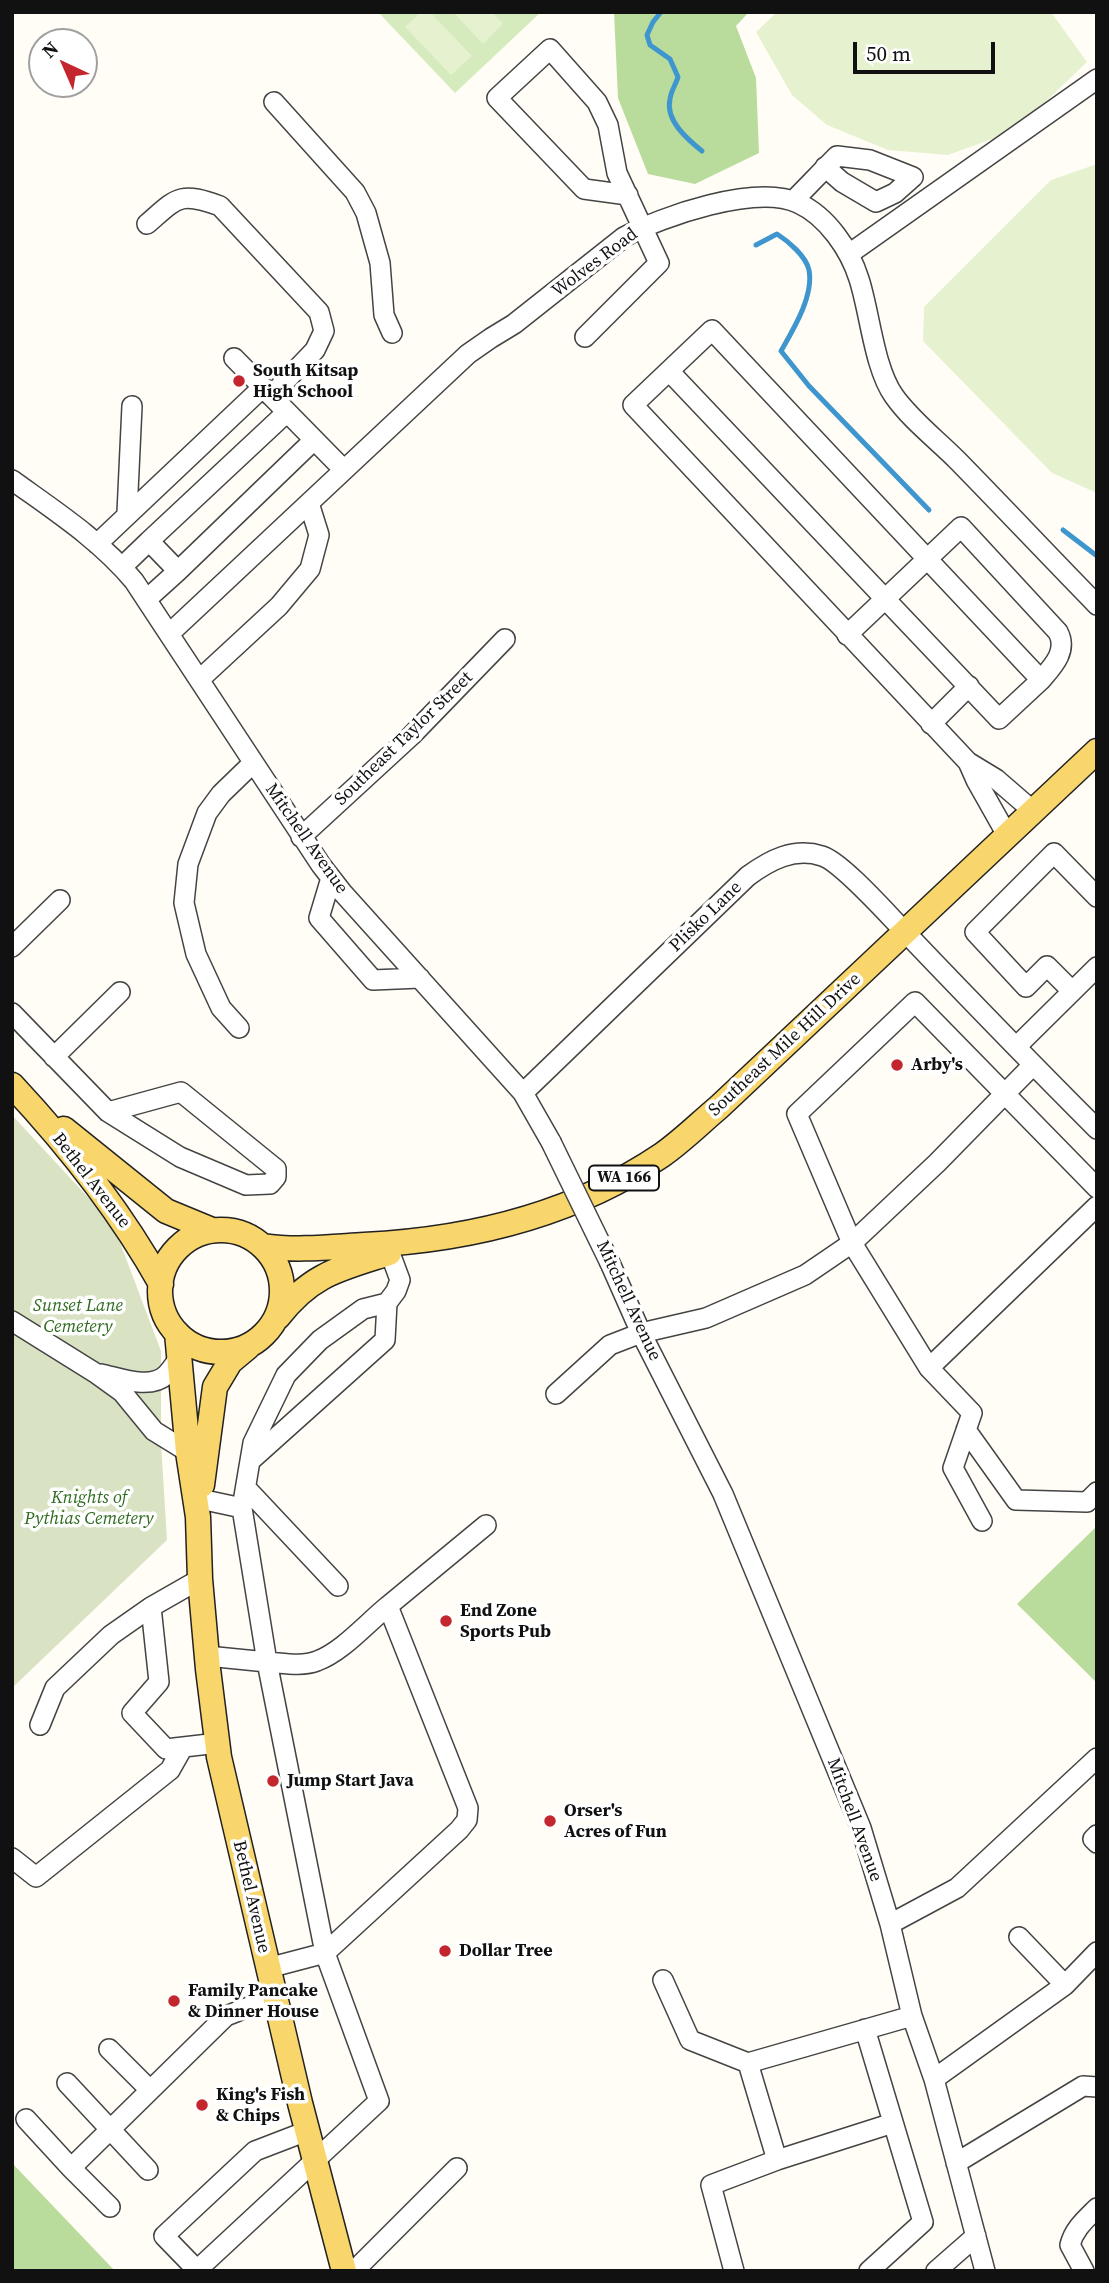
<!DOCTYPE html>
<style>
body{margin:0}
#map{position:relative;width:1109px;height:2283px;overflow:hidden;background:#fffdf5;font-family:"Source Serif 4",serif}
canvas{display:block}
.frame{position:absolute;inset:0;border:14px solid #111;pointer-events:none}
.north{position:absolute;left:28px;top:28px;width:70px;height:70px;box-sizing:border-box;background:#fff;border:2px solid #a0a0a0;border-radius:50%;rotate:316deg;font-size:19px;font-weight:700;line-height:28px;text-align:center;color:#111}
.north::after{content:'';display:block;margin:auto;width:24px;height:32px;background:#c4262e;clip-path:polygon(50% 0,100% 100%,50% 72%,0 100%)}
.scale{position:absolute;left:853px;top:42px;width:142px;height:32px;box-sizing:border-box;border:4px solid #111;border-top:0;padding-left:9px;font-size:21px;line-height:24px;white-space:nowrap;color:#111;-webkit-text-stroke:5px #fff;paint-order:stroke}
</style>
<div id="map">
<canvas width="1109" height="2283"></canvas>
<div class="frame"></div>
<div class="north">N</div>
<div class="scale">50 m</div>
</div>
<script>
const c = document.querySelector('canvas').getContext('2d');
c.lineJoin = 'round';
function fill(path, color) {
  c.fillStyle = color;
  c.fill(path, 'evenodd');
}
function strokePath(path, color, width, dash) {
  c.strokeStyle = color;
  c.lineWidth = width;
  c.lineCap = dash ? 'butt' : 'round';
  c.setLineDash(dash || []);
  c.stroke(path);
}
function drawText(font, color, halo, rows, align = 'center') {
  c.font = font + ' "Source Serif 4",serif';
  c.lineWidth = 7;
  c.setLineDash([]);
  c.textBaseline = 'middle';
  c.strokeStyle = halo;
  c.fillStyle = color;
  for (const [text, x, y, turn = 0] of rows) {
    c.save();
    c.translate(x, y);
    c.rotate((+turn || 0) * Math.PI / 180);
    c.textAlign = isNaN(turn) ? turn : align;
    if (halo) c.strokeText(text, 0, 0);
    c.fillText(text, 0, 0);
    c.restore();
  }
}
fill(new Path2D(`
 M378 12H541L455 93Z`), '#d5ebbd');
fill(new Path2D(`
 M614 12H749L736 26 756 78 759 153 695 184 648 174 618 98Z
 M1097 1526V1683L1017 1604Z
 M12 2163 115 2271H12Z`), '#b9dc9c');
fill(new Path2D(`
 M12 1115 96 1206 119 1240 161 1351V1443L167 1540 12 1688Z`), '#d9e3c4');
fill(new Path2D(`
 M421 12H430L472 56 451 75 405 27Z
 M453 12H492L503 24 483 44Z
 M777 12H1051L1087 62 1040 107 995 138 948 155 888 150 827 125 792 95 756 32Z
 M1097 164V493L1052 473 923 341 924 307 1051 180Z`), '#e6f2cf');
strokePath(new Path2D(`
 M661 12 653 22 647 35 650 45 670 59 678 77C676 84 671 91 670 99 665 120 687 139 702 151
 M756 245 777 234C788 241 806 256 809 270 814 296 793 330 781 351L809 386 929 510
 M1063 530 1097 556`), '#3f96cf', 5);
const minor = new Path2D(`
 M274 102 355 192 366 213 380 263 384 315 392 333
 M793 201C808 186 822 171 837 156L870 160 913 177 895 193 876 202 842 182 825 167
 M147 224C177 198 179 191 220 206L319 312 324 331 315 350 271 396
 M849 254 1097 79
 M585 337 659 263 617 173 608 125 597 102 550 49 497 98 584 189 628 195
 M234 358 344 470
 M669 371 999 719 1041 680 712 330 633 405 968 762
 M287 412 149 541 178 571 314 440
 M12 480C55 511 100 540 134 581L321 865 342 892 523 1093 551 1142
 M127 513 132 406
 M97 544 263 387
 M122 567 149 541
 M147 599 178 571
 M169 634 468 354 491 338 514 324 624 237C662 216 756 184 798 203 827 216 850 250 859 279 870 313 874 368 894 396 911 420 936 439 957 460 1004 508 1050 557 1097 605
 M847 635 961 527 1058 632C1068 651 1053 666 1041 680
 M199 680 279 606 310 569 319 535 309 503
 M931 724 969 686
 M1007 835 976 780 968 762 996 779 1033 811
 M301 837 412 735 505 639
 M331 878 319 918 373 980 420 978
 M12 947 60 900
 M1072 991 1047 966 1026 987 975 932 1054 853 1097 897
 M12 1013 108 1112 180 1157 246 1185 270 1184 276 1177V1169L181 1092 108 1112
 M239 1028 221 1008 196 954 184 903 188 864 207 813 221 794 253 763
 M1016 1047 1097 967
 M54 1057 120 992
 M523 1093 748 876C770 860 794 847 822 856 842 862 890 917 907 934 970 1000 1033 1065 1097 1129
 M610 1263 641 1333 723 1494 861 1828 890 1924 912 2016 934 2079 985 2271
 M12 1321 97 1374 122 1392 154 1431 188 1452
 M929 1368 1097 1206
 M101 1374C120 1378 150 1390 166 1375 171 1370 176 1362 180 1357
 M556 1394 610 1345 641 1333 706 1318 805 1275 852 1243 937 1163 1033 1065
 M966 1430 1016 1500 1087 1502 1097 1492
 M250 1461 385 1340 387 1303
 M246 1488 338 1586
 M200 1499 242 1508
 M982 1521 953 1468 972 1413 929 1368 852 1243 797 1114 915 1002 1097 1188
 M200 1579 151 1607 159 1682 132 1713 166 1749 218 1743
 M388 1606C367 1623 342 1652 317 1661 302 1667 283 1663 267 1662L325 1953 459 1830 467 1820 468 1808 388 1606 486 1525
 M207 1656 267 1662 242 1508 253 1443 286 1375 320 1340 363 1309 387 1303 396 1291 400 1280 390 1253
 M40 1725 55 1688 111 1635 151 1607
 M1097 1835 1093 1839 1097 1843
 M12 1858 36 1877 170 1770 183 1747
 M890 1924 957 1888 1097 1758
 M1019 1937 1065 1985
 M268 1968 325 1953 379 2101 197 2270 164 2236 255 2151 307 2131
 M663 1980 690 2040 748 2063 912 2016
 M865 2029 923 2222 869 2271
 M109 2049 150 2090
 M934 2079 1065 1985 1097 1952
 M67 2083 148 2170
 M26 2119 71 2168
 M777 2160 893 2123
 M956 2163 1083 2086 1097 2087
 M110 2207 71 2168 226 2016 274 1997
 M354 2271 457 2168
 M734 2271 711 2185 777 2160 748 2063
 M936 2271 976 2236
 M1084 2271 1070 2245C1074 2229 1085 2220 1097 2208`);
const major = new Path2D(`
 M12 1085C68 1145 121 1212 161 1284
 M64 1129 166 1211 212 1230
 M160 1291a61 61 0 1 1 122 0a61 61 0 1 1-122 0Z
 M263 1246C297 1251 331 1247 364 1245 470 1240 573 1215 662 1155 682 1141 700 1123 719 1107L1097 751
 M278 1317C311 1274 339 1269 389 1253
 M177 1333 188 1452 198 1517 200 1579 208 1669 219 1757 300 2103 344 2271
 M202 1485 215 1387 230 1362 248 1347`);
strokePath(minor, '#444', 22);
strokePath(major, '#222', 27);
strokePath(minor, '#fff', 19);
strokePath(major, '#f9d66b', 24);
const minorBridge = new Path2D(`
 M551 1142 610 1263`);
strokePath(minorBridge, '#444', 22, []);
strokePath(minorBridge, '#fff', 19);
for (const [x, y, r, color] of [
 [239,381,7,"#c4262e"],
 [897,1065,7,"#c4262e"],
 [446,1621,7,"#c4262e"],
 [273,1781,7,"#c4262e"],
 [550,1821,7,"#c4262e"],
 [445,1951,7,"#c4262e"],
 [174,2001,7,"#c4262e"],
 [202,2105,7,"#c4262e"]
]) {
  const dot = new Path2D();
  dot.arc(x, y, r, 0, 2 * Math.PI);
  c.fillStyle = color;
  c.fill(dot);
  strokePath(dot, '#fff', 2.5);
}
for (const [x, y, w] of [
 [624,1178,70]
]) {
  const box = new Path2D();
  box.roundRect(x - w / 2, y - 12.5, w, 25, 5);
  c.fillStyle = '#fff';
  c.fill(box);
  strokePath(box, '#111', 2);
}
drawText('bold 16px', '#111', null, [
 ["WA 166",624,1178]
]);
drawText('18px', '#111', '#fff', [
 ["Wolves Road",595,263,-37],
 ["Southeast Taylor Street",404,739,-44],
 ["Mitchell Avenue",306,839,55],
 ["Plisko Lane",706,917,-44],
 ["Southeast Mile Hill Drive",785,1045,-43],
 ["Bethel Avenue",91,1181,52],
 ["Mitchell Avenue",628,1301,65],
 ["Mitchell Avenue",854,1820,70],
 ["Bethel Avenue",251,1897,77]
]);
drawText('bold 18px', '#111', '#fff', [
 ["South Kitsap",253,371],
 ["High School",253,392],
 ["Arby's",911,1065],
 ["End Zone",460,1611],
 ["Sports Pub",460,1632],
 ["Jump Start Java",287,1781],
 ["Orser's",564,1811],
 ["Acres of Fun",564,1832],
 ["Dollar Tree",459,1951],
 ["Family Pancake",188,1991],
 ["& Dinner House",188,2012],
 ["King's Fish",216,2095],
 ["& Chips",216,2116]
], 'left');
drawText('italic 18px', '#2f6b1f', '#fff', [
 ["Sunset Lane",78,1306],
 ["Cemetery",78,1327],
 ["Knights of",89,1498],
 ["Pythias Cemetery",89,1519]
]);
</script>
